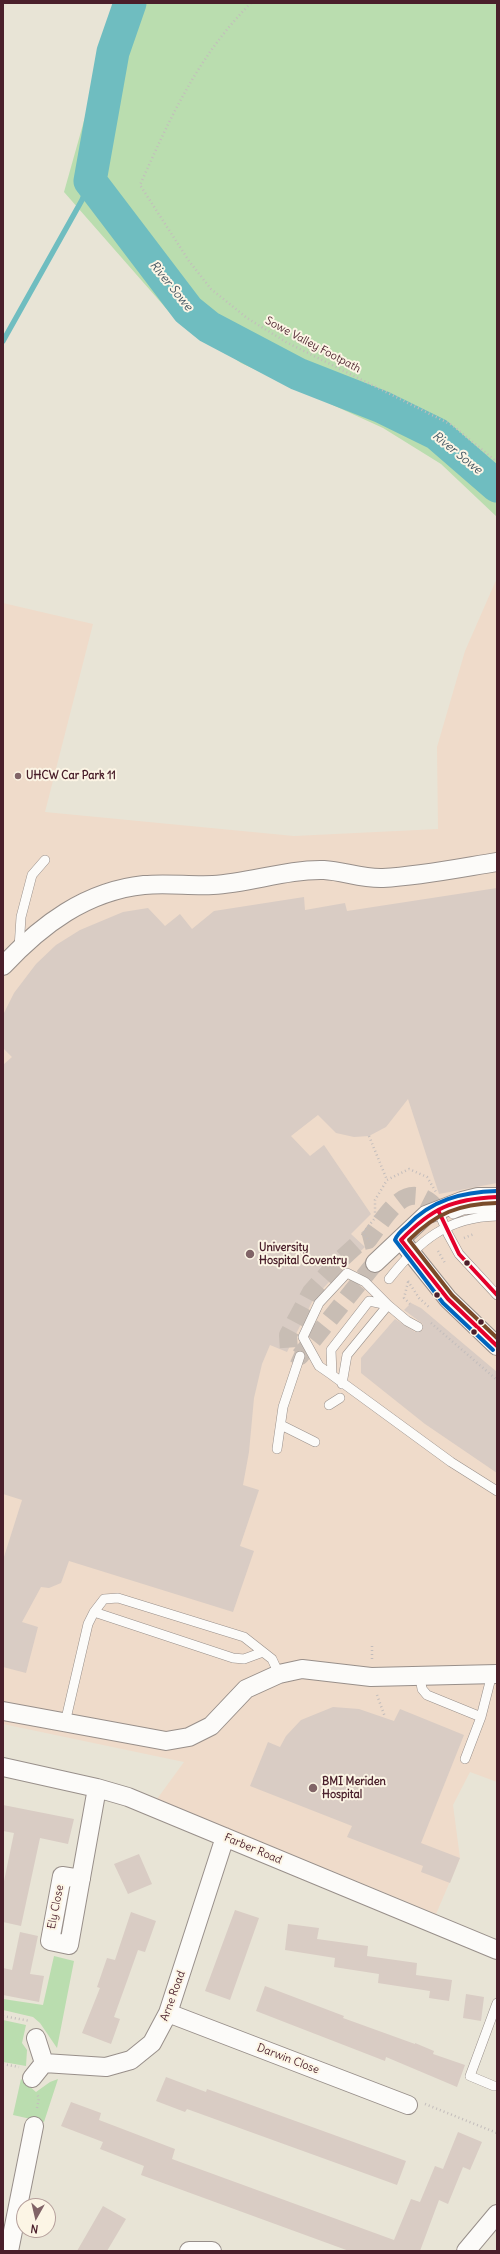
<!DOCTYPE html>
<style>
body{margin:0}
#map{position:relative;width:500px;height:2254px;overflow:hidden;background:#e8e4d6;font-family:Delius,sans-serif}
canvas{display:block}
.frame{position:absolute;inset:0;border:4px solid #4a1f2b;pointer-events:none}
.north{position:absolute;left:16px;top:2198px;width:40px;height:40px;box-sizing:border-box;background:#fcf5e5;border:1px solid #b59f9b;border-radius:50%;rotate:188deg;font-size:11px;font-weight:700;line-height:16px;text-align:center;color:#4a1f2b}
.north::after{content:'';display:block;margin:auto;width:14px;height:18px;background:#816467;clip-path:polygon(50% 0,100% 100%,50% 72%,0 100%)}
</style>
<div id="map">
<canvas width="500" height="2254"></canvas>
<div class="frame"></div>
<div class="north">N</div>
</div>
<script>
const c = document.querySelector('canvas').getContext('2d');
c.lineJoin = 'round';
function fill(path, color) {
  c.fillStyle = color;
  c.fill(path, 'evenodd');
}
function strokePath(path, color, width, dash) {
  c.strokeStyle = color;
  c.lineWidth = width;
  c.lineCap = dash ? 'butt' : 'round';
  c.setLineDash(dash || []);
  c.stroke(path);
}
function drawText(font, color, halo, rows, align = 'center') {
  c.font = font + ' Delius,sans-serif';
  c.lineWidth = 4;
  c.setLineDash([]);
  c.textBaseline = 'middle';
  c.strokeStyle = halo;
  c.fillStyle = color;
  for (const [text, x, y, turn = 0] of rows) {
    c.save();
    c.translate(x, y);
    c.rotate((+turn || 0) * Math.PI / 180);
    c.textAlign = isNaN(turn) ? turn : align;
    if (halo) c.strokeText(text, 0, 0);
    c.fillText(text, 0, 0);
    c.restore();
  }
}
fill(new Path2D(`
 M497 578V1782L470 1772 453 1805 460 1858 436 1914 157 1799 184 1762 3 1724V603L93 624 45 812 294 836 438 829 437 747 465 651Z`), '#efdbca');
fill(new Path2D(`
 M117 3H497V517L441 464 383 428 241 363 171 314 64 192Z
 M54 1956 74 1961 57 2048 40 2023 33 2017 3 2010V1999L43 2005Z
 M3 2020 26 2025 22 2043 27 2050 26 2066 3 2062Z
 M21 2079 36 2092 50 2082 58 2079 44 2122 13 2115Z`), '#baddaf');
strokePath(new Path2D(`
 M3 341 82 200 90 181`), '#6fbdc0', 5.5);
strokePath(new Path2D(`
 M130 3 113 52 90 181 188 310 209 327 298 374 382 407 437 434 497 486`), '#6fbdc0', 33);
fill(new Path2D(`
 M497 888V1183L439 1194 408 1099 386 1127 369 1136 354 1137 336 1133 318 1115 291 1136 310 1156 324 1145 371 1214 351 1234 365 1247 342 1268 314 1298 287 1352 270 1345 262 1364 254 1398 249 1452 243 1485 259 1490 240 1546 254 1551 233 1612 69 1561 61 1583 49 1588 41 1587 22 1622 38 1627 26 1673 3 1667V1560L22 1500 3 1494V1065L12 1057 3 1048V1015L14 993 36 964 56 945 80 930 123 912 148 908 165 926 180 914 192 929 214 911 304 897 305 910 345 903 347 911Z
 M411 1303 421 1308 497 1372V1473L425 1424 361 1373V1358L395 1319 415 1332 423 1330V1324L404 1310Z
 M333 1707 359 1709 394 1721 400 1709 464 1735 421 1843 460 1858 450 1883 421 1872 423 1866 347 1837 352 1826 250 1786 268 1742 280 1747 286 1736 301 1720Z
 M3 1805 74 1819 68 1844 40 1838 21 1926 3 1922V1886L14 1833 3 1831Z
 M139 1854 152 1884 128 1894 114 1864Z
 M235 1910 259 1918 230 2000 205 1991Z
 M131 1912 156 1921 145 1952 138 1950 127 1981 114 2017 120 2019 111 2044 82 2033 100 1988 97 1987 107 1958 115 1960Z
 M288 1924 319 1928 317 1939 368 1946 367 1956 417 1963 416 1975 452 1980 449 2001 429 1998 430 1991 378 1983 379 1974 334 1967 335 1958 285 1950Z
 M20 1932 38 1936 30 1974 44 1976 39 2002 3 1995V1968L12 1970Z
 M265 1986 344 2016 343 2018 415 2044V2043L434 2051 433 2054 465 2065 457 2087 386 2057 385 2061 256 2011Z
 M466 1994 484 1997 481 2021 463 2018Z
 M166 2077 206 2092 207 2089 406 2161 397 2185 187 2109 185 2112 156 2101Z
 M71 2102 101 2113 99 2120 175 2149 172 2159 394 2240 411 2199 420 2202 435 2166 443 2169 458 2132 482 2142 470 2170 463 2167 448 2204 439 2200 420 2251H349L141 2175 144 2166 100 2149 103 2142 61 2126Z
 M103 2206 126 2219 107 2251H77Z`), '#d9ccc4');
strokePath(new Path2D(`
 M375 1263 300 1356 289 1351 288 1335 311 1292 338 1262 360 1242 368 1240C387 1215 407 1174 438 1210`), '#c8bdb4', 18, [18, 9]);
const service = new Path2D(`
 M19 948 21 917 32 875 45 860
 M438 1210 448 1234 459 1254 497 1295
 M453 1214 463 1210 497 1207
 M389 1279C419 1241 447 1217 497 1216
 M418 1327 407 1321 388 1305 369 1301 331 1350 332 1375 451 1462 497 1491
 M332 1375 319 1366 303 1337 319 1303 347 1273 365 1282 388 1305 347 1355 342 1384
 M329 1405 340 1398
 M281 1425 315 1442
 M277 1449 283 1407 300 1356
 M94 1612 233 1658 244 1659 263 1652
 M420 1677 422 1689 427 1695 481 1717 492 1674
 M65 1723 88 1624 94 1612 104 1599 118 1598 244 1637 272 1659 279 1674
 M465 1759 481 1717
 M494 2086 470 2076 497 2003`);
const minor = new Path2D(`
 M3 966C41 925 86 891 144 885 167 883 190 886 213 885 250 883 287 869 324 870 343 871 363 879 383 878 421 876 460 868 497 862
 M401 1240 448 1299 497 1346
 M375 1263 426 1215 462 1201 478 1197H497
 M3 1711 166 1741 189 1737 211 1726 246 1689 279 1674 302 1669 371 1677 497 1674
 M3 1767 97 1788 128 1797 497 1950
 M81 1879 62 1876 50 1941 69 1945 97 1788
 M168 2013 408 2105
 M44 2063 106 2067 131 2060 152 2043 168 2013 225 1837
 M32 2078 44 2063 36 2038
 M9 2251 34 2126
 M189 2251H212
 M466 2251 497 2214`);
strokePath(service, '#988f8a', 10);
strokePath(minor, '#988f8a', 20);
strokePath(new Path2D(`
 M251 3C198 56 170 118 140 185L189 261 211 289 247 318 286 342 452 425 497 462
 M369 1136 387 1180
 M464 1238 474 1234
 M370 1242 363 1233 375 1218V1200L387 1180 409 1169 427 1177 436 1192
 M438 1251 445 1263
 M408 1281 419 1298 430 1308
 M408 1282 404 1298 410 1304
 M431 1323 497 1380
 M372 1659V1645
 M377 1695 385 1717
 M3 2016 30 2021
 M3 2064 19 2067
 M425 2104 497 2133
 M37 2108 39 2098 37 2094`), '#c3bdbc', 2.5, [1, 3]);
strokePath(service, '#fcfbf9', 9);
strokePath(minor, '#fcfbf9', 18);
strokePath(new Path2D(`
 M497 1197C452 1199 432 1208 401 1240L448 1299 497 1346
 M438 1210 459 1254 497 1295`), '#e4002b', 4);
strokePath(new Path2D(`
 M493 1350 443 1303 395 1240C397 1234 402 1230 407 1226 431 1200 462 1192 497 1191`), '#0065bd', 4);
strokePath(new Path2D(`
 M497 1203C459 1204 436 1213 409 1240L452 1295 497 1338`), '#7a4b2a', 4);
for (const [x, y, r, color] of [
 [18,776,4,"#816467"],
 [250,1254,5,"#816467"],
 [467,1263,3.5,"#4a1f2b"],
 [437,1295,3.5,"#4a1f2b"],
 [481,1322,3.5,"#4a1f2b"],
 [474,1332,3.5,"#4a1f2b"],
 [313,1788,5,"#816467"]
]) {
  const dot = new Path2D();
  dot.arc(x, y, r, 0, 2 * Math.PI);
  c.fillStyle = color;
  c.fill(dot);
  strokePath(dot, '#fcf5e5', 1.5);
}
drawText('11px', '#4a1f2b', '#fcf5e5', [
 ["Sowe Valley Footpath",313,345,28],
 ["Farber Road",253,1849,23],
 ["Ely Close",56,1907,-79],
 ["Arne Road",173,1996,-70],
 ["Darwin Close",288,2059,21]
]);
drawText('bold 11px', '#4a1f2b', '#fcf5e5', [
 ["UHCW Car Park 11",26,776],
 ["University",259,1248],
 ["Hospital Coventry",259,1261],
 ["BMI Meriden",322,1782],
 ["Hospital",322,1795]
], 'left');
drawText('italic 12px', '#445763', '#fcf5e5', [
 ["River Sowe",171,286,51],
 ["River Sowe",457,453,39]
]);
</script>
